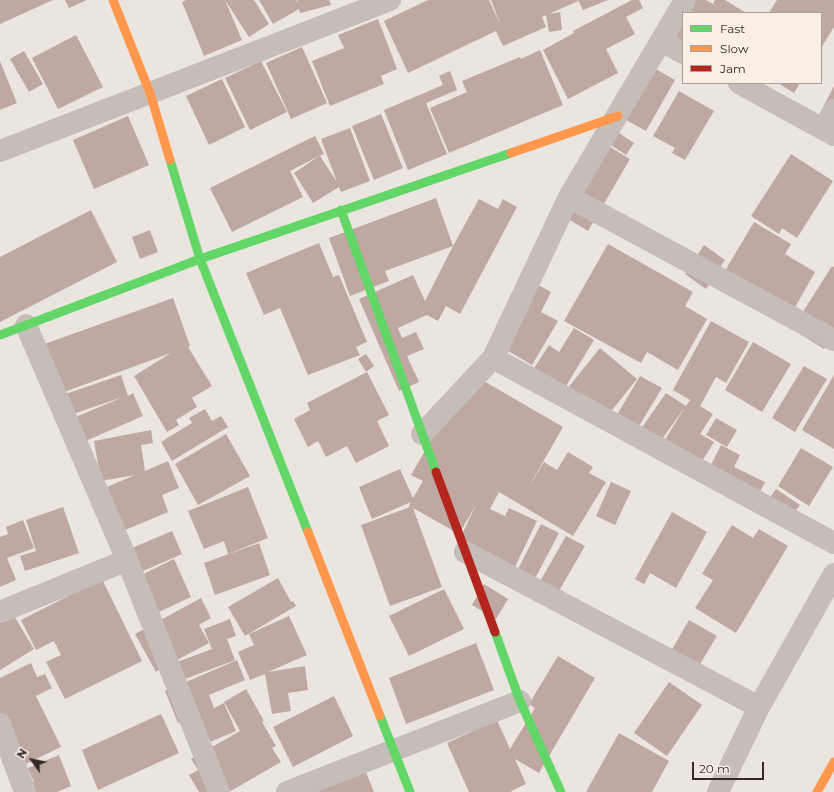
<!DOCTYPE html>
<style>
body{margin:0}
#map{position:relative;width:834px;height:792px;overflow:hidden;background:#ebe5df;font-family:Montserrat,sans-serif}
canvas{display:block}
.legend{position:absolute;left:682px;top:12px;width:140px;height:72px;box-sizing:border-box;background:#f9efe5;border:1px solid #aaa099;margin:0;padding:5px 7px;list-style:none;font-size:12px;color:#342a27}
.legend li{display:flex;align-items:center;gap:8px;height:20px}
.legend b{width:20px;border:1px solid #aaa099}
.north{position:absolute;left:12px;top:740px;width:40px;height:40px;-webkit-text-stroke:3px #f9efe5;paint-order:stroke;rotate:303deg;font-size:11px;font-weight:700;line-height:16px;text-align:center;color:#342a27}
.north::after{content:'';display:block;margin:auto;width:14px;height:18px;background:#342a27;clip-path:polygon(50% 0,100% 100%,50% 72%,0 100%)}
.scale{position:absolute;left:692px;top:762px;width:72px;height:18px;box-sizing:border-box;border:2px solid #342a27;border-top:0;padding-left:5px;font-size:12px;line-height:14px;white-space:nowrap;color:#342a27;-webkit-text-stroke:3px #f9efe5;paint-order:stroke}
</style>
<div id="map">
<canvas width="834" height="792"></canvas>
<ul class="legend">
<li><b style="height:5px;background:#63d668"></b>Fast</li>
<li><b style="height:5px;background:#ff974d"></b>Slow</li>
<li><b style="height:5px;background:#b3261e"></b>Jam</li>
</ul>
<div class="north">N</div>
<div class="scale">20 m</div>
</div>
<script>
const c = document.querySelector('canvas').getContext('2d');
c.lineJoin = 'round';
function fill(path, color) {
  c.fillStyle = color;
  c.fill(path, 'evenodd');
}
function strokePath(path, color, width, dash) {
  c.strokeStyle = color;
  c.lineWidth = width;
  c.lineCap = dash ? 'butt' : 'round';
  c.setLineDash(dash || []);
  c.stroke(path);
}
fill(new Path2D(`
 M0 0H53L0 24Z
 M65 0H87L69 8Z
 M186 0H225L242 40 204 56 182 2Z
 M225 0H254L269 24 249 37Z
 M259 0H296L298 4 297 0H329L331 5 300 13 299 9 273 24Z
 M428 0H489L501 26 491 0H577L578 1 549 14 560 12 562 30 549 32 546 15 542 17 546 27 503 46 496 31 408 73 384 21Z
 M578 0H608L583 10Z
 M632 0H639L643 8 626 17 635 34 606 49 618 73 568 99 543 50 574 33 573 31Z
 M680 0H706L713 4 715 0H725L746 13H683V54L657 38Z
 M777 0H834V27L821 48V13H769Z
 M378 19 397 69 381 76 384 84 330 106 312 61 344 48 338 35Z
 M76 35 103 87 58 109 32 58Z
 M302 47 327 103 291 119 266 63Z
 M540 50 563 105 449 153 430 108 467 92 462 81 520 57 521 59Z
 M24 51 43 84 29 92 10 59Z
 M0 61 17 103 0 110Z
 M261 61 287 112 250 130 225 78Z
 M649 65 675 80 646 131 619 116Z
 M450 71 457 90 426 103 447 154 408 170 384 110 443 85 439 76Z
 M222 79 245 127 209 145 186 96Z
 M778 83H800L794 93Z
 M834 86V128L817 119Z
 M679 91 714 111 685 160 672 153 675 148 653 136Z
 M381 114 403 168 374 180 352 126Z
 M128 116 149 165 94 189 73 140Z
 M610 127 634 143 626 155 602 139Z
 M350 128 370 181 341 192 339 187 313 203 294 173 319 156 290 171 303 197 232 232 210 188 315 136 324 154 320 156 337 182 321 139Z
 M595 138 630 159 588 231 553 210Z
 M791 154 833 181 797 238 782 228 779 234 751 216Z
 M436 198 453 246 479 199 498 209 503 199 517 207 460 314 446 306 438 321 427 315 398 328 402 338 416 332 424 349 407 356 419 382 399 391 359 299 413 275 425 301 453 246 385 271 389 281 350 296 329 238Z
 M91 210 117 262 0 322V257Z
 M754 222 791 244 785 254 815 272 794 309 722 276Z
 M150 230 158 252 140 259 132 237Z
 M319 243 333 277 339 275 367 342 356 347 360 355 308 375 280 308 264 315 246 273Z
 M608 244 693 292 685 306 707 319 678 370 647 352 641 363 564 321Z
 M704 245 725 260 706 289 685 274Z
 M832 266 834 267V333L824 349 792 329Z
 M531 281 551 292 541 312 558 321 532 365 503 348Z
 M173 298 190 346 188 347 212 386 192 398 197 407 176 420 179 425 167 432 134 376 171 353 56 395 39 346Z
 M711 321 749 342 726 383 716 377 700 406 713 414 700 434 714 442 701 463 657 453 685 407 655 449 636 436 666 393 686 406 690 400 673 390Z
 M574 328 594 340 560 396 529 376 549 345 559 352Z
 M753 342 791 364 762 412 725 390Z
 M600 348 637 379 601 424 563 394Z
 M366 354 374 366 366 372 358 359Z
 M804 366 827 379 795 432 772 418Z
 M367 372 389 415 377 421 389 446 356 463 347 446 326 457 318 441 308 447 294 419 310 410 307 403Z
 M470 373 563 427 528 488 544 462 557 470 568 452 593 467 589 473 606 482 573 536 499 492 490 509 505 516 509 508 537 521 512 573 456 547 476 505 459 534 413 508 442 587 390 606 361 525 410 507 409 506 411 502 372 519 359 487 400 469 413 498 423 481 411 475Z
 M121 375 128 396 133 393 143 416 74 446 64 422 123 397 61 418 54 398Z
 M834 375V449L802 430Z
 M640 376 662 388 632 438 611 425Z
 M205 409 212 421 221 416 228 427 172 461 161 442 192 423 189 418Z
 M716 418 737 430 727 447 706 435Z
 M151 430 153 443 141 445 145 471 168 461 179 488 162 495 168 512 106 538 88 495 135 475 101 481 94 441Z
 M226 434 250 476 198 505 175 464Z
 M721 445 740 455 734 467 765 482 752 508 702 483Z
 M801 448 833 467 809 506 778 486Z
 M611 482 631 491 615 525 596 516Z
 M248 487 268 538 228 554 224 541 204 549 188 511Z
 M776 489 800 505 786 525 762 509Z
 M63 507 79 553 25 571 20 556 36 551 26 520Z
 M672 512 707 532 676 588 650 573 644 584 635 579Z
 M23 520 34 548 7 558 16 580 0 587V537L8 534 6 527Z
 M541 524 559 533 530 588 513 579Z
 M732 525 753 538 759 529 788 546 736 633 695 608 713 580 702 574Z
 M172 531 182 554 125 579 132 548Z
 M566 536 585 546 556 596 538 585Z
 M259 543 270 575 215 595 204 563Z
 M174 559 191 597 142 620 125 583Z
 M278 578 291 602 293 601 296 606 245 636 228 607Z
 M102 579 142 661 65 699 46 662 61 655 54 641 36 650 21 620Z
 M484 584 508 599 496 619 472 605Z
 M444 589 464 629 409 656 389 616Z
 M201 598 211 618 199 625 209 643 164 667 212 649 204 629 230 619 236 636 227 639 235 660 167 686 160 669 156 672 135 634Z
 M11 611 34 649 0 670V618Z
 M289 616 307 655 268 672 305 666 308 690 288 693 291 711 272 714 265 674 250 680 238 652 254 645 249 634Z
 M689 620 717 636 694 674 667 658Z
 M476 643 494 690 406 724 389 678Z
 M558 656 595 678 539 773 515 759 526 784 511 791 512 792H469L447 743 497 720 510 749 535 708 529 704Z
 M237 660 245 680 209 695 214 708 224 703 236 731 196 748 184 720 178 723 165 691Z
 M31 663 37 677 45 674 52 688 36 696 61 747 13 770 0 743V678Z
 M669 682 702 705 667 756 634 733Z
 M246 689 264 721 262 722 276 746 272 748 281 762 229 792H199L189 775 198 770 191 759 240 731 224 702Z
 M334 696 353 736 293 767 273 727Z
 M161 714 179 753 98 790 82 750Z
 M619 733 669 761 652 792H586Z
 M59 755 71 786 57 792H30L27 785 34 782 28 768Z
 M365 770 374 792H311Z`), '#bea8a1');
strokePath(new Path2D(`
 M662 41 683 53
 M739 83 834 135
 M824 129 834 110
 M0 151 390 0
 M569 197 834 340
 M26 325 127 560 219 792
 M493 358 834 543
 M422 434 493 358 569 197 685 0
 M465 552 759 707
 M0 612 127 560
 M0 724 25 792
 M287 792 520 701
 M718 792 759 707 834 574`), '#c4bdb8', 22);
strokePath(new Path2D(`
 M170 160 200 259 308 532
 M341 210 436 472
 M0 335 200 259 511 153
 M495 632 520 701 561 792
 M380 716 410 792`), '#63d668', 9);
strokePath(new Path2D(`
 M113 0 150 93 170 160
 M511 153 618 116
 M308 532 380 716
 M817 792 834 762`), '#ff974d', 9);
strokePath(new Path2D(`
 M436 472 495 632`), '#b3261e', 9);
</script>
